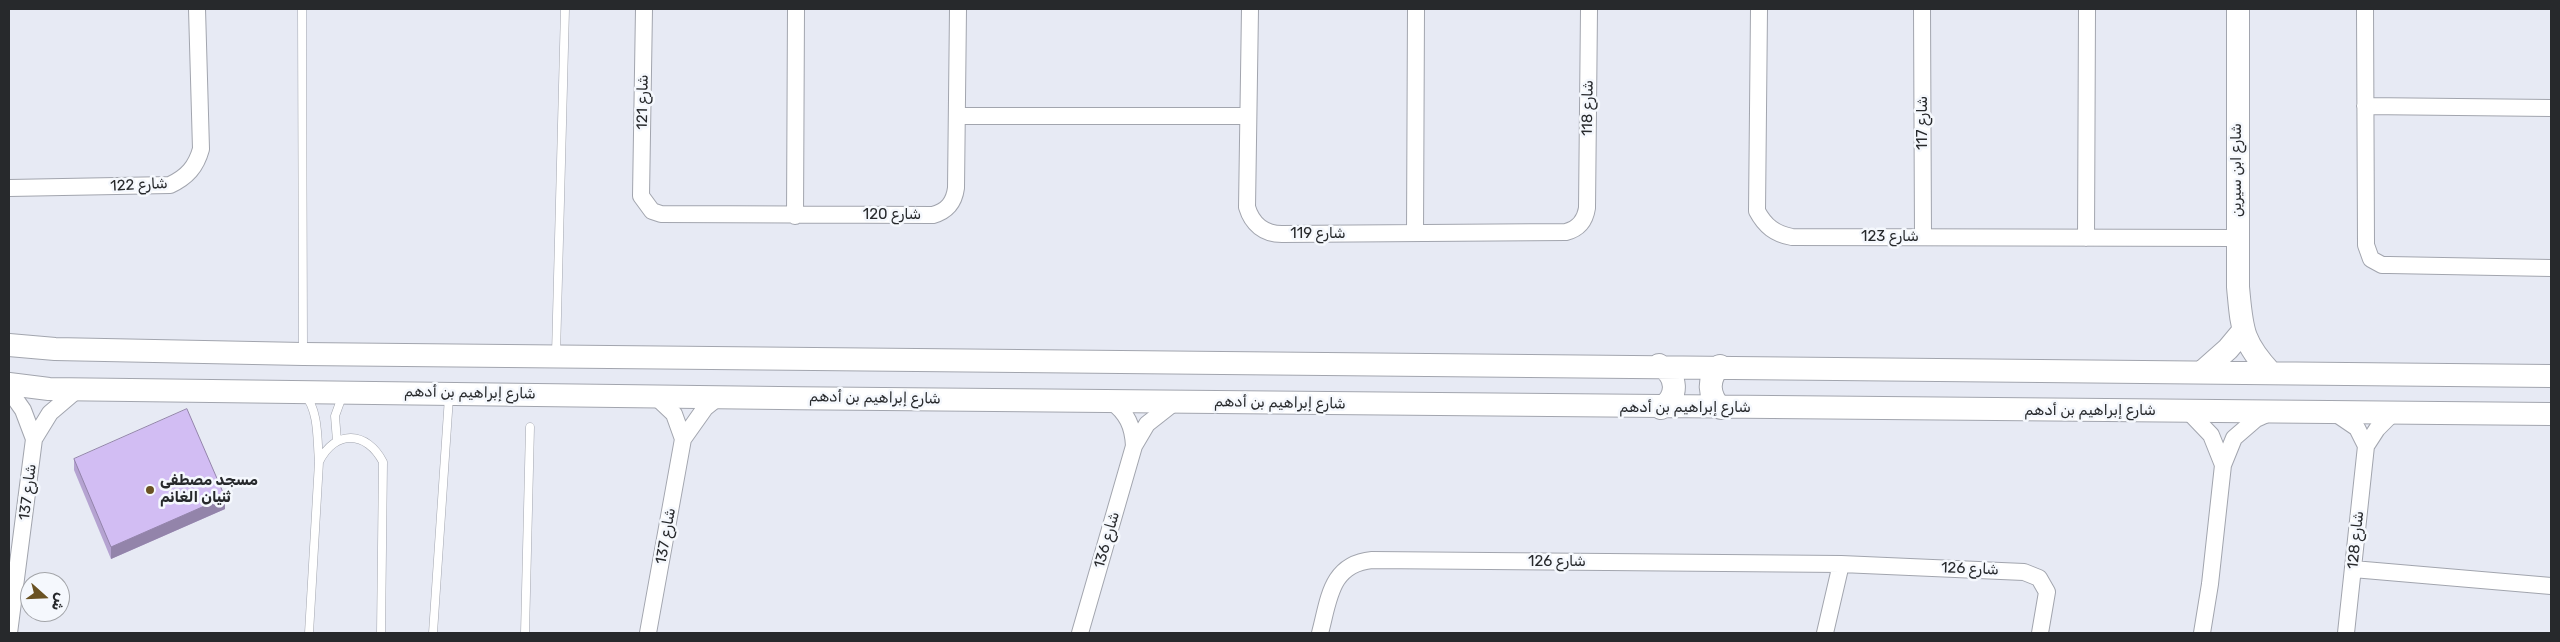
<!DOCTYPE html>
<meta charset="utf-8">
<style>
body{margin:0}
#map{position:relative;width:2560px;height:642px;overflow:hidden;background:#e7eaf4;font-family:Rubik,Cairo,sans-serif}
canvas{display:block}
.frame{position:absolute;inset:0;border:10px solid #27292c;pointer-events:none}
.north{position:absolute;left:20px;top:572px;width:50px;height:50px;box-sizing:border-box;background:#f5f8fd;border:1px solid #a3a5a9;border-radius:50%;rotate:110deg;font-size:14px;font-weight:700;line-height:20px;text-align:center;color:#27292c}
.north::after{content:'';display:block;margin:auto;width:18px;height:22px;background:#6a5223;clip-path:polygon(50% 0,100% 100%,50% 72%,0 100%)}
</style>
<div id="map">
<canvas width="2560" height="642"></canvas>
<div class="frame"></div>
<div class="north">ش</div>
</div>
<script>
const c = document.querySelector('canvas').getContext('2d');
c.lineJoin = 'round';
function strokePath(path, color, width, dash) {
  c.strokeStyle = color;
  c.lineWidth = width;
  c.lineCap = dash ? 'butt' : 'round';
  c.setLineDash(dash || []);
  c.stroke(path);
}
function fill(path, color) {
  c.fillStyle = color;
  c.fill(path, 'evenodd');
}
function drawText(font, color, halo, rows, align = 'center') {
  c.font = font + ' Rubik,Cairo,sans-serif';
  c.lineWidth = 5;
  c.setLineDash([]);
  c.textBaseline = 'middle';
  c.strokeStyle = halo;
  c.fillStyle = color;
  for (const [text, x, y, turn = 0] of rows) {
    c.save();
    c.translate(x, y);
    c.rotate((+turn || 0) * Math.PI / 180);
    c.textAlign = isNaN(turn) ? turn : align;
    if (halo) c.strokeText(text, 0, 0);
    c.fillText(text, 0, 0);
    c.restore();
  }
}
const lane = new Path2D(`
 M302 9 303 352
 M556 354 565 9
 M305 395C319 411 317 440 319 461
 M337 441 335 416 343 394
 M309 633 319 462C335 429 367 431 383 462L381 633
 M433 633 449 397
 M525 633 530 427`);
const street = new Path2D(`
 M644 9 641 196 652 211 661 214 933 215C947 211 954 203 956 188L958 9
 M1250 9 1247 207C1252 224 1264 234 1282 234L1566 232C1578 229 1585 221 1587 208L1589 9
 M1759 9 1757 211C1765 226 1775 234 1792 237L2237 238
 M1922 9 1923 237
 M2365 9 2366 245 2371 259 2382 265H2389L2551 268
 M2365 106 2551 108
 M957 116H1248
 M9 188 170 185C187 177 196 167 201 149L197 9
 M795 216 796 9
 M1415 233 1416 9
 M2086 238 2087 9
 M9 390 23 410 34 439
 M655 396 674 414 683 439
 M1111 401C1127 413 1133 426 1134 446
 M2189 412 2211 435 2223 465
 M2335 413 2357 428 2366 446
 M2353 569 2551 586
 M9 633 34 439 50 413 77 390
 M648 633 683 439 705 408 720 396
 M1080 633 1134 446 1147 424 1175 402
 M1320 633C1329 600 1330 564 1372 560L1841 564 2024 572 2039 578 2047 592 2040 633
 M1825 633 1841 564
 M2202 633 2210 584 2223 465 2234 438 2256 419 2267 414
 M2346 633 2366 446 2377 429 2392 414`);
const secondary = new Path2D(`
 M2238 9V287C2242 328 2241 341 2271 373
 M9 345 55 349 303 354 2551 376
 M1659 365C1678 375 1679 397 1661 408
 M1720 366C1707 379 1708 396 1721 408
 M2202 372 2228 349 2243 331
 M9 384 49 389C883 398 1717 413 2551 414`);
strokePath(lane, '#a2a5ae', 9);
strokePath(street, '#a2a5ae', 18);
strokePath(secondary, '#a2a5ae', 24);
strokePath(lane, '#fff', 8);
strokePath(street, '#fff', 16);
strokePath(secondary, '#fff', 22);
fill(new Path2D(`
 M74 459 225 509 111 559 74 470Z`), '#b5a3d1');
fill(new Path2D(`
 M225 497V509L111 559V547Z`), '#9384aa');
const building = new Path2D(`
 M187 409 225 497 111 547 74 459Z`);
fill(building, '#d2bdf3');
strokePath(building, '#9384aa', 1);
for (const [x, y, r, color] of [
 [150,490,5,"#6a5223"]
]) {
  const dot = new Path2D();
  dot.arc(x, y, r, 0, 2 * Math.PI);
  c.fillStyle = color;
  c.fill(dot);
  strokePath(dot, '#f5f8fd', 2);
}
drawText('15px', '#27292c', '#f5f8fd', [
 ["شارع 121",643,102,-89],
 ["شارع 118",1588,108,-89],
 ["شارع 117",1923,123,-90],
 ["شارع ابن سيرين",2237,170,-90],
 ["شارع 122",139,185,-3],
 ["شارع 120",892,215],
 ["شارع 119",1318,234],
 ["شارع 123",1890,237],
 ["شارع إبراهيم بن أدهم",470,393,1],
 ["شارع إبراهيم بن أدهم",875,398,1],
 ["شارع إبراهيم بن أدهم",1280,403,1],
 ["شارع إبراهيم بن أدهم",1685,408],
 ["شارع إبراهيم بن أدهم",2090,411],
 ["شارع 137",28,492,-83],
 ["شارع 137",666,536,-80],
 ["شارع 136",1107,540,-74],
 ["شارع 128",2356,540,-84],
 ["شارع 126",1557,562],
 ["شارع 126",1970,569,2]
]);
drawText('bold 15px', '#27292c', '#f5f8fd', [
 ["مسجد مصطفى",160,481],
 ["ثنيان الغانم",160,498]
], 'left');
</script>
